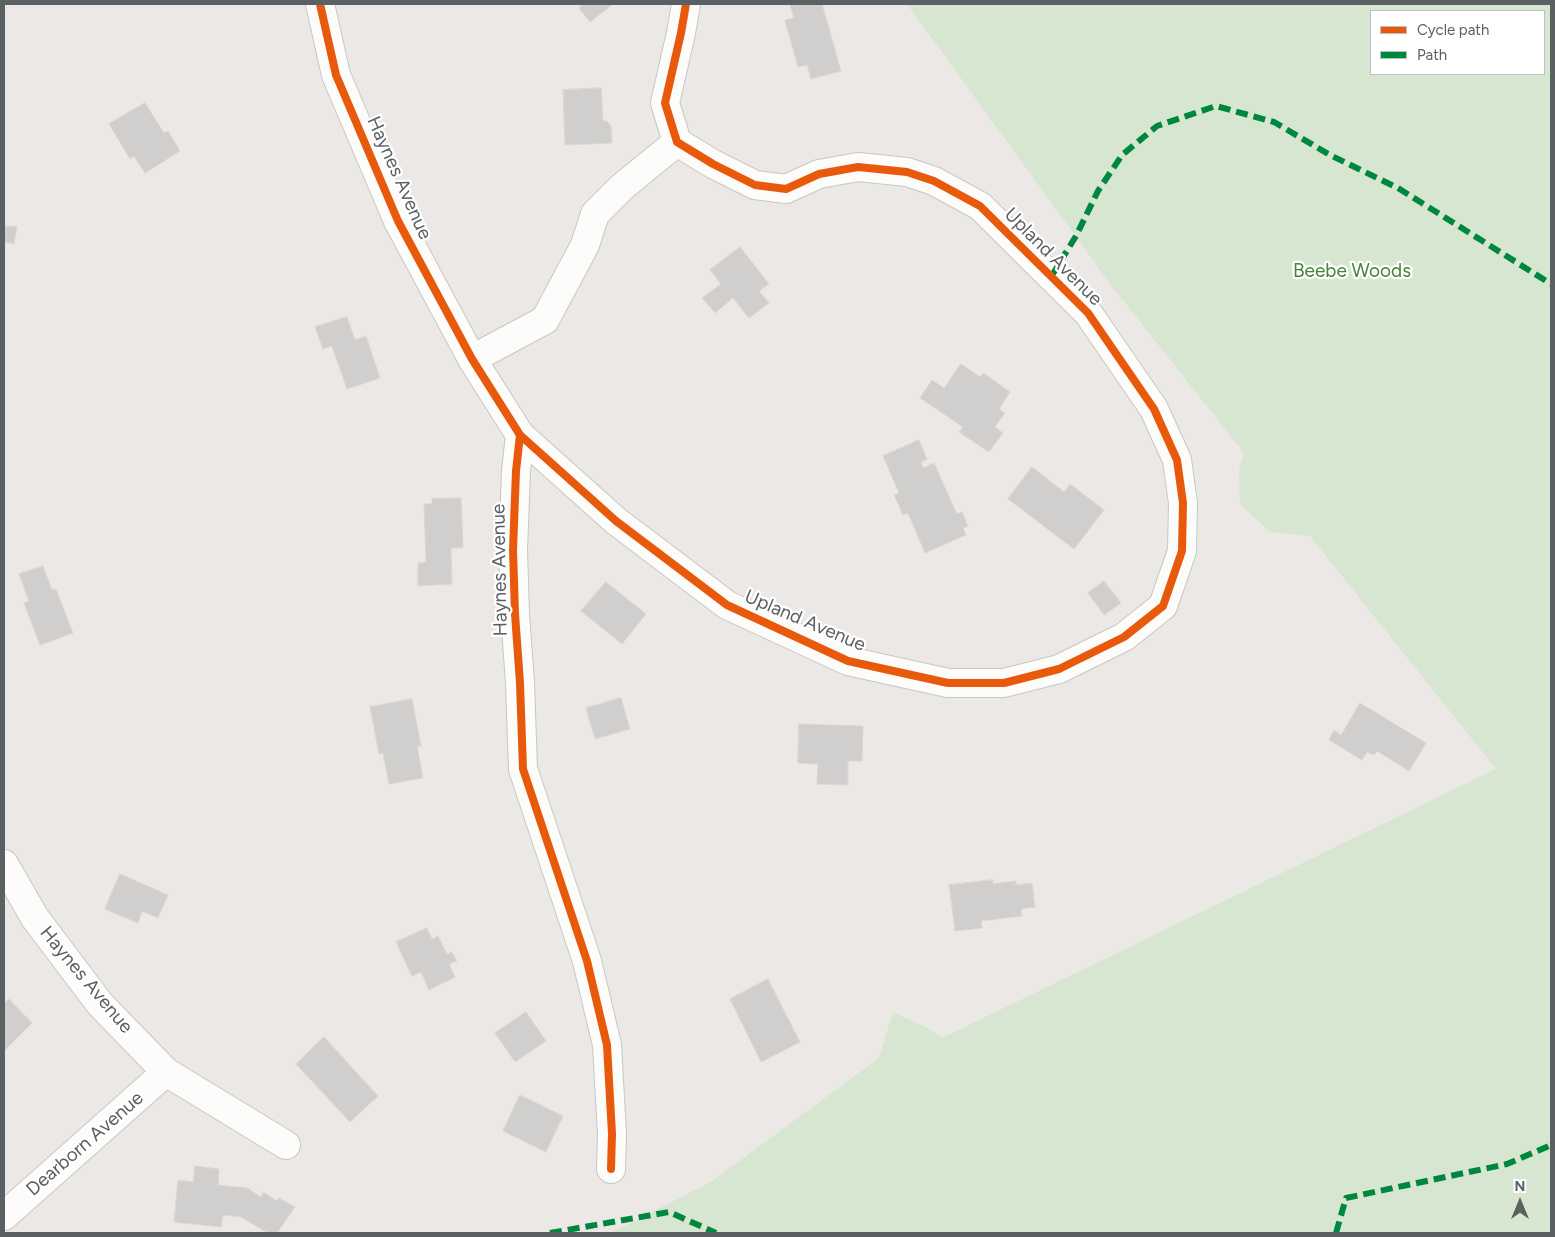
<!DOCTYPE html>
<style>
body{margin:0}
#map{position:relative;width:1555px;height:1237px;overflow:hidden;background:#ebe8e5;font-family:Figtree,sans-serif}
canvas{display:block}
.frame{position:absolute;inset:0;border:5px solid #5b6063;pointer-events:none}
.legend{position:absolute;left:1370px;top:10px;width:175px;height:65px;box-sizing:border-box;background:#fff;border:1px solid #bdbfc1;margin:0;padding:6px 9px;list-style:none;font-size:15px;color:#5b6063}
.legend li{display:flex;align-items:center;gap:10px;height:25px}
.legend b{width:25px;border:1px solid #bdbfc1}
.north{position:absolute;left:1495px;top:1177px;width:50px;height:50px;-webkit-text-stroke:4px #fff;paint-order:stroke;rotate:0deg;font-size:14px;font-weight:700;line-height:20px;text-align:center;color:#5b6063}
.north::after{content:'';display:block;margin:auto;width:18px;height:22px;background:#5b6063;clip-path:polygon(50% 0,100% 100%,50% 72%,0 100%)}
</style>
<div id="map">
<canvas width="1555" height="1237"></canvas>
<div class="frame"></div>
<ul class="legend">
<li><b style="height:6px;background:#e8590c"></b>Cycle path</li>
<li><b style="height:6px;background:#00873e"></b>Path</li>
</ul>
<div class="north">N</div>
</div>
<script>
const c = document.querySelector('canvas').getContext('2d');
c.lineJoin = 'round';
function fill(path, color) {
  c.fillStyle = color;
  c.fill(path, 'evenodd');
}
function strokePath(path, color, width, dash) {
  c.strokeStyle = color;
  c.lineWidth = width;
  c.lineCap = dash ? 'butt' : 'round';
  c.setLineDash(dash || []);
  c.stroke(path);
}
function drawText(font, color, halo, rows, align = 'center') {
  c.font = font + ' Figtree,sans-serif';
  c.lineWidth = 4.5;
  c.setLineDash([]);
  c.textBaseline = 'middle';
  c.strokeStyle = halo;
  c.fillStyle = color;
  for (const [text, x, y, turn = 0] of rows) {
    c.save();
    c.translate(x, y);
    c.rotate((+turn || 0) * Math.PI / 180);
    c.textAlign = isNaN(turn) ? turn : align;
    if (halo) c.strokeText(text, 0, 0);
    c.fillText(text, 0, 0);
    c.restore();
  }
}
fill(new Path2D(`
 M907 4H1551V1233H611L711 1182 879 1058 893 1012 931 1030 942 1038 1496 769 1310 536 1270 532 1240 504 1239 471 1244 453 1111 285ZM1371 11H1544V74H1371Z`), '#d7e6d1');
const building = new Path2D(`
 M584 4H613L590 22 579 8Z
 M796 4H822L841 71 811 79 807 65 798 67 785 20 794 18 790 5Z
 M601 88 603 120 608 122 611 126 612 143 565 145 563 90Z
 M145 103 164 133 168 131 180 151 145 173 134 156 130 159 109 124Z
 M4 226 17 227 14 244 4 242Z
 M740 247 769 284 759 291 769 303 749 318 733 298 715 313 702 298 721 284 710 270Z
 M347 317 355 340 366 336 380 378 347 389 332 346 323 349 315 327Z
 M961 364 980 377 983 373 1010 392 999 409 1005 413 995 427 1003 433 989 452 959 432 963 427 920 398 932 380 944 388Z
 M919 440 927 459 921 462 923 468 934 463 957 514 962 512 968 526 963 528 966 535 925 553 908 513 903 515 894 495 899 493 883 456Z
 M1032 467 1064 492 1070 484 1104 510 1074 549 1008 499Z
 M461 498 463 548H451L452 584 418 586V563L426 562 424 504H432V499Z
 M43 566 52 590 56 589 73 633 40 645 24 603 29 601 19 574Z
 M1104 581 1121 603 1104 615 1088 593Z
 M606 582 646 614 622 644 581 611Z
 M621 698 630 729 595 739 586 708Z
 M412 699 421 746H417L423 778 389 784 383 753 379 754 370 707Z
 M1360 703 1426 743 1409 771 1377 751 1374 755 1367 752 1362 760 1329 740 1334 730 1341 735Z
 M799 724 863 726 862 761H848V785L817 784 818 764 798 763Z
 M120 874 168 895 158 918 142 911 138 923 105 909Z
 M993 880V884L1016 881V885L1032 883 1035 907 1021 909 1022 916 981 921 982 928 955 931 949 885Z
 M427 928 432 939 438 936 447 954 452 952 457 961 449 964 455 977 429 990 421 972 412 976 396 942Z
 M768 979 800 1042 761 1062 730 999Z
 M9 999 32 1023 4 1051V1004Z
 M526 1012 546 1041 515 1062 495 1033Z
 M324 1037 378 1096 350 1122 296 1064Z
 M520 1095 563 1116 546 1152 503 1131Z
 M195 1166 219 1169 218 1185 247 1188 261 1197 263 1192 277 1201 279 1198 295 1207 277 1233H268L241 1217 223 1215 221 1227 174 1222 178 1180 193 1182Z`);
fill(building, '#d1cfce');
strokePath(building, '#dad7d4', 1);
const minor = new Path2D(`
 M320 4 336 75 398 221 472 359 520 435 516 471 513 550 515 614 520 683 523 769 587 961 607 1045 612 1134 611 1169
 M472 359 545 320 585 245 595 214 622 187 677 142
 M520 435 616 521 727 605 848 661 948 683H1004L1059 669 1124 637 1163 606 1182 551 1183 503 1177 460 1154 409 1088 313 980 206 934 181 907 172 858 167 819 174 786 189 755 185 713 164 677 142 665 103 681 33 686 4
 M4 864 35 918 100 1004 166 1072 286 1145
 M4 1216 166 1072`);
strokePath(minor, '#c7c7c7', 30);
strokePath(minor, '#fcfcfb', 28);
strokePath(new Path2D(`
 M1051 277 1076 236 1098 191 1122 155 1157 126 1216 106 1274 122 1330 155 1398 188 1551 284
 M550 1233 669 1212 716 1233
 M1336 1233 1346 1198 1507 1164 1551 1145`), '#00873e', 6, [12, 6]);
strokePath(new Path2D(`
 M320 4 336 75 398 221 472 359 520 435 516 471 513 550 515 614 520 683 523 769 587 961 607 1045 612 1134 611 1169
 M520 435 616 521 727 605 848 661 948 683H1004L1059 669 1124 637 1163 606 1182 551 1183 503 1177 460 1154 409 1088 313 980 206 934 181 907 172 858 167 819 174 786 189 755 185 713 164 677 142 665 103 681 33 686 4`), '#e8590c', 8);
drawText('19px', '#5b6063', '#fff', [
 ["Haynes Avenue",399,178,66],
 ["Upland Avenue",1053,257,45],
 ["Haynes Avenue",500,570,-91],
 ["Upland Avenue",805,621,23],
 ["Haynes Avenue",86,980,50],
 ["Dearborn Avenue",85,1144,-41]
]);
drawText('19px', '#448439', '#fff', [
 ["Beebe Woods",1352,271]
]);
</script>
